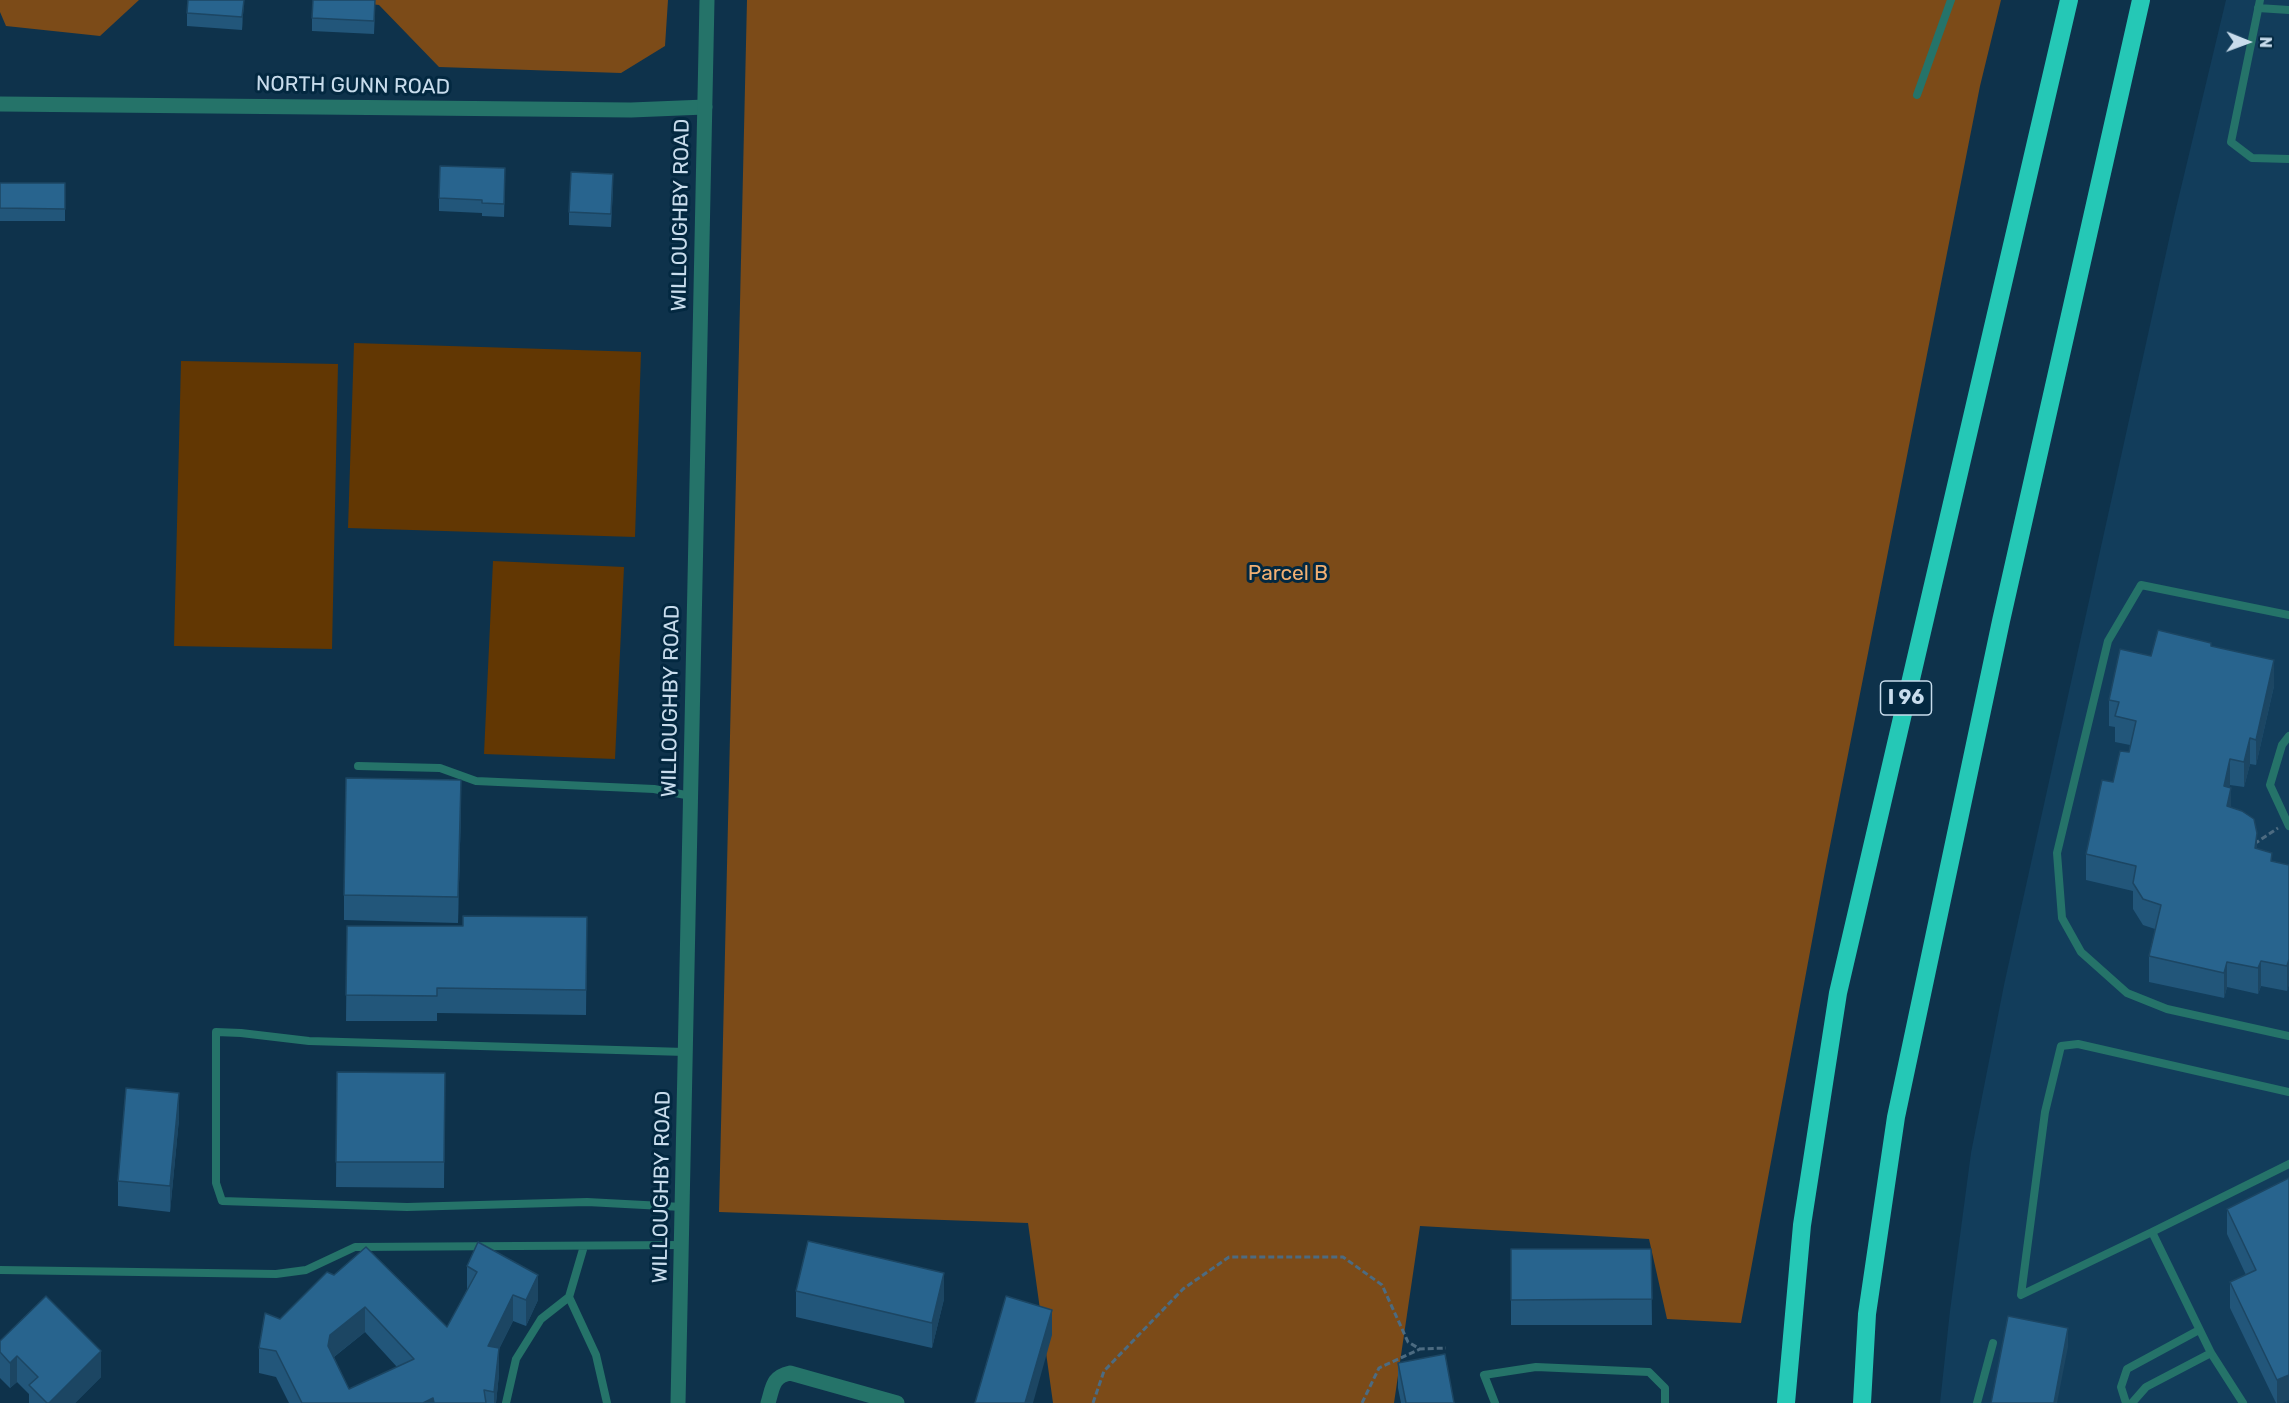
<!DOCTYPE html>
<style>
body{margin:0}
#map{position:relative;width:2289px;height:1403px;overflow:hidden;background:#0e324b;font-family:Rubik,sans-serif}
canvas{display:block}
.north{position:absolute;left:2217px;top:12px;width:60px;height:60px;-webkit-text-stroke:4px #032840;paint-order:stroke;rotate:91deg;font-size:16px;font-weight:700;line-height:24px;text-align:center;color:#c8dcec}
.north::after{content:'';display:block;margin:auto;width:21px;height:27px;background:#c8dcec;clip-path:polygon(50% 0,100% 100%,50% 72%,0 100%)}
</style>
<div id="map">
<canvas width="2289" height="1403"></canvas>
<div class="north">N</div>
</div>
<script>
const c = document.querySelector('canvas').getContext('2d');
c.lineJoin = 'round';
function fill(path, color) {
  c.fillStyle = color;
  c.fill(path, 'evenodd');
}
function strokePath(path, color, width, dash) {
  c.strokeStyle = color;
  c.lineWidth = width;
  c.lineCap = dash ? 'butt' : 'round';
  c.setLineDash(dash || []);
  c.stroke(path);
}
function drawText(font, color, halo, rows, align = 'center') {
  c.font = font + ' Rubik,sans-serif';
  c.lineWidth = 6;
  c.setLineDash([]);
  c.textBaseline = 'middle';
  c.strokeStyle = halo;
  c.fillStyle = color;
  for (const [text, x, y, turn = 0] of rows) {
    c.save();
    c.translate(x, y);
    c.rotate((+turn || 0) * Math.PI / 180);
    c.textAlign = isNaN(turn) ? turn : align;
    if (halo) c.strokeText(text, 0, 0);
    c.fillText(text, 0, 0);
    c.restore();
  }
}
fill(new Path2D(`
 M2226 0H2289V1403H1940L1950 1311 1971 1153 2004 985 2174 217Z`), '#123d5b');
fill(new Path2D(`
 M354 343 641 352 635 537 348 528Z
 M181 361 338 364 332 649 174 646Z
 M493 561 624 567 615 759 484 754Z`), '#623703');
fill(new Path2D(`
 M0 0H139L100 36 6 26 0 12Z
 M337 0H668L665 46 621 73 439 67 379 5Z
 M747 0H2001L1980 86 1825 871 1741 1323 1667 1319 1649 1239 1420 1226 1394 1403H1053L1028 1223 719 1212Z`), '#7c4b18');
strokePath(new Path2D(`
 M2254 844 2278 828
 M1093 1403 1104 1371 1183 1289 1229 1257H1343L1382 1285 1408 1342 1420 1349 1446 1348
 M1362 1403 1379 1368 1420 1349`), '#4c6b81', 3, [6, 3]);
strokePath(new Path2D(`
 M2260 0 2231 142 2252 158 2289 159
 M2258 8 2289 10
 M1917 95 1951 0
 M2289 615 2141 585 2108 641 2057 853 2062 918 2081 952 2127 993 2167 1009 2289 1036
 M2289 736 2282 745 2270 785 2289 826
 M358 766 440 768 476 781 654 789 691 796
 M682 1207 587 1202 407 1207 222 1201 216 1183V1032L241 1033 309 1041 685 1052
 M2152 1232 2289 1164
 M0 1270 276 1274 306 1270 355 1247 681 1245
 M569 1297 596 1355 607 1403
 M506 1403 516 1359 541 1319 569 1297 584 1246
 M1495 1403 1484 1375 1536 1367 1649 1372 1665 1388V1403
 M1977 1403 1993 1343
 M2126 1403 2121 1387 2127 1369 2199 1330
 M2132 1403 2146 1387 2211 1353
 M2243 1403 2211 1353 2152 1232 2021 1295 2045 1112 2061 1046 2078 1044 2289 1092`), '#257369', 8);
strokePath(new Path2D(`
 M0 104 631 110 705 107
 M768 1403C773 1387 772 1377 790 1373L897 1403`), '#257369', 15);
strokePath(new Path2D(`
 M678 1403 707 0`), '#257369', 15);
strokePath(new Path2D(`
 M1786 1403 1802 1225 1838 993 2069 0
 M1862 1403 1867 1314 1896 1117 2001 621 2141 0`), '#25c8b6', 18);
fill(new Path2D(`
 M244 0 242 30 187 26V13Z
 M375 10 374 34 312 31V18Z
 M505 181 504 217 482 216V213L439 211V198Z
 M0 183H65V221H0Z
 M613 187 611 227 569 225V212Z
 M2211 646 2274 686 2256 765 2250 764 2244 787 2230 785 2229 787 2231 807 2257 848 2272 861 2289 865V984L2287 991 2261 986 2258 994 2227 987 2224 998 2149 982V956L2155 929 2143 925 2133 909V891L2086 880V854L2113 782 2129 752 2130 745 2115 742V727L2109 726V700L2151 656Z
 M461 806 458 923 344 920V895Z
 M587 917 586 1015 437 1013V1021H346L347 926H463Z
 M337 1072 445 1073 444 1188 336 1187Z
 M179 1119 170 1212 118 1206V1181Z
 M2289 1178 2283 1403H2276L2230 1308V1282L2246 1275 2227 1234V1209Z
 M1511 1249H1651L1652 1325H1511Z
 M467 1266 538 1300 526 1326 513 1321 499 1349V1374L496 1403H289L276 1377 259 1373V1348L280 1319 334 1275 447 1327 467 1290ZM365 1332 397 1367 349 1389 334 1357Z
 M796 1291 944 1299 932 1348 796 1317Z
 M0 1341 101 1377 75 1403H29V1394L17 1382 10 1388 0 1378Z
 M1398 1363 1454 1403H1401L1398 1388Z`), '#22567a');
fill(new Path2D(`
 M244 0 242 30V17Z
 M2274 660V686L2256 765V740Z
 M2250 738V764L2244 787V762Z
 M2230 759V785L2224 811V786Z
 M461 780V806L458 923V897Z
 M2231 788V813L2227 806Z
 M2257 833V858L2255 848Z
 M2289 959V984L2287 991V966Z
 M2261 961V986L2258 994V968Z
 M2227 962V987L2224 998V973Z
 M179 1093V1119L170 1212V1186Z
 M944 1273V1299L932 1348V1323Z
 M538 1275V1300L526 1326V1300Z
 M513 1295V1321L499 1349V1374L496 1403H494V1392L488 1346Z
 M365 1307V1332L330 1360 328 1346 330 1335Z
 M1052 1310V1335L1033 1403H1025Z
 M2068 1328V1347L2057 1403H2054Z
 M101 1351V1377L75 1403H49Z
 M17 1356V1382L10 1388V1363Z
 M2289 1375V1400L2283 1403H2277V1380Z
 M433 1398V1403H423Z`), '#1c4663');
const building = new Path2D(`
 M188 0H244L242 17 187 13Z
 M313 0H375L374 21 312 18Z
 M440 166 505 168 504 204 482 203V200L439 198Z
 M571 172 613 174 611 214 569 212Z
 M0 183H65V209L0 208Z
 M2158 630 2211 643V646L2274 660 2256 740 2250 738 2244 762 2230 759 2224 786 2231 788 2227 806 2242 811 2254 819 2257 833 2255 848 2272 853 2271 861 2289 865V959L2287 966 2261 961 2258 968 2227 962 2224 973 2149 956 2161 905 2143 899 2133 883 2136 866 2086 854 2102 780 2113 782 2120 751 2129 752 2136 721 2115 716 2119 702 2109 700 2120 649 2151 656Z
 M346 778 461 780 458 897 344 895Z
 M463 916 587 917 586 990 437 988V996L346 995 347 926H463Z
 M337 1072 445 1073 444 1162H336Z
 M126 1088 179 1093 170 1186 118 1181Z
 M2289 1178V1375L2277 1380 2230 1282 2256 1270 2227 1209Z
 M808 1241 944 1273 932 1323 796 1291Z
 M478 1242 538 1275 526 1300 513 1295 488 1346 499 1348 494 1392 484 1390 486 1403H434L433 1398 423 1403H302L276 1351 259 1348 265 1313 280 1319 327 1272 334 1275 366 1247 447 1327 477 1272 467 1266ZM365 1307 414 1359 349 1389 328 1346 330 1335Z
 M1511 1249H1651L1652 1299 1511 1300Z
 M46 1296 101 1351 49 1403H47L29 1385 38 1377 17 1356 10 1363 0 1352V1341Z
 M1006 1296 1052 1310 1025 1403H975Z
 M2008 1316 2068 1328 2054 1403H1991Z
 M1445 1354 1454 1403H1406L1398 1363Z`);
fill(building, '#28648e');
strokePath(building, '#1c4663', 1.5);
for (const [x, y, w] of [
 [1906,698,51]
]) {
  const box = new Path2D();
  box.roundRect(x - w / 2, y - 17, w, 34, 4.5);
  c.fillStyle = '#032840';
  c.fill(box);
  strokePath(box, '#c8dcec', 1.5);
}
drawText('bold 20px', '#c8dcec', null, [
 ["I 96",1906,698]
]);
drawText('21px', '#c8dcec', '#032840', [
 ["NORTH GUNN ROAD",353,86,1],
 ["WILLOUGHBY ROAD",681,215,-89],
 ["WILLOUGHBY ROAD",671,701,-89],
 ["WILLOUGHBY ROAD",662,1187,-89]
]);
drawText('21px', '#f2b073', '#032840', [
 ["Parcel B",1288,574]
]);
</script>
